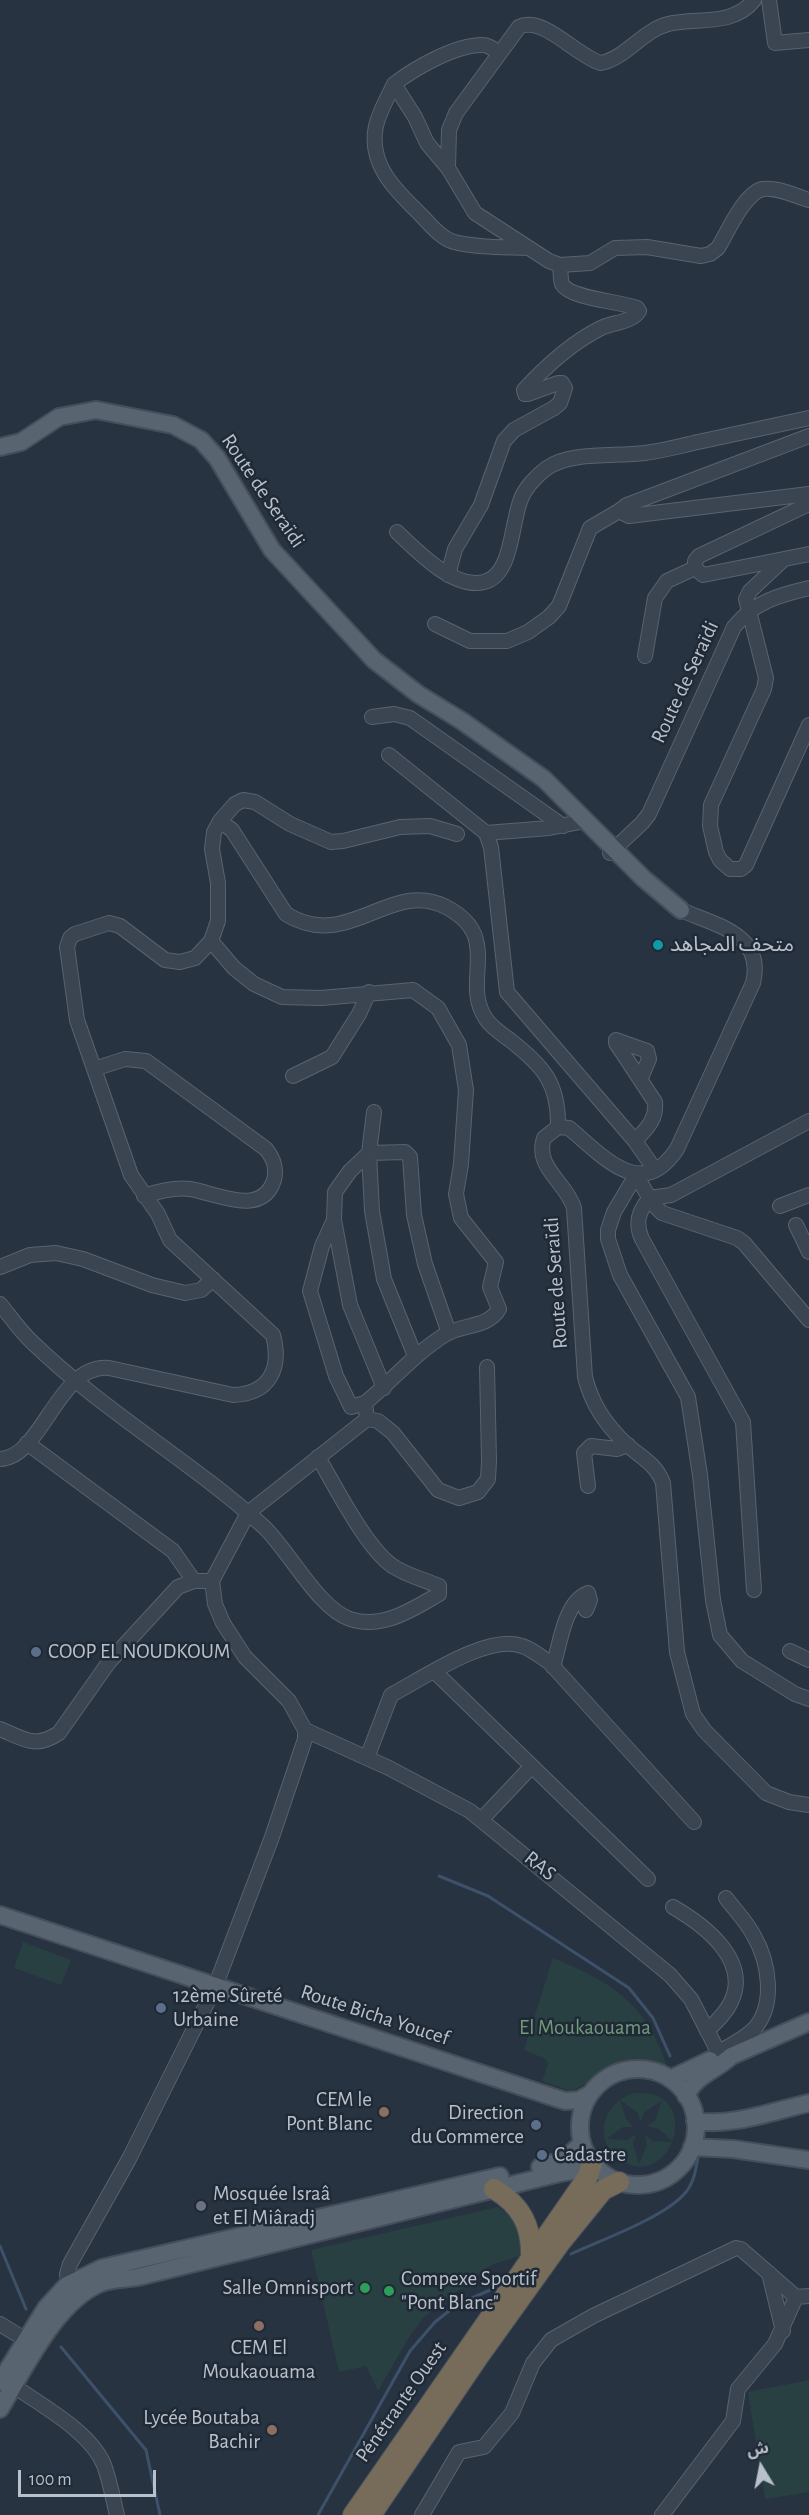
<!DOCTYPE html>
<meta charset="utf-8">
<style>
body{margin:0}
#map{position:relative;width:809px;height:2515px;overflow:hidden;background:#273341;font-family:"Alegreya Sans","Noto Sans Arabic",sans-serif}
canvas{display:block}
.north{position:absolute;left:731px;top:2437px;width:60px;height:60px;-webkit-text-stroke:4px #202a36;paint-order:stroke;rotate:350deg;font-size:16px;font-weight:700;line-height:24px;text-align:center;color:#b8c0cb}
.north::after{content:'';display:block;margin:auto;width:21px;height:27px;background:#b8c0cb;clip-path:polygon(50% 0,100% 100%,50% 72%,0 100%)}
.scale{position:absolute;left:18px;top:2470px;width:138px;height:27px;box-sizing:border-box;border:3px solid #b8c0cb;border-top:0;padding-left:8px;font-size:18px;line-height:21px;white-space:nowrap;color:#b8c0cb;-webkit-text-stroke:4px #202a36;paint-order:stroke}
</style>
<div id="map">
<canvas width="809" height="2515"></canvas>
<div class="north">ش</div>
<div class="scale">100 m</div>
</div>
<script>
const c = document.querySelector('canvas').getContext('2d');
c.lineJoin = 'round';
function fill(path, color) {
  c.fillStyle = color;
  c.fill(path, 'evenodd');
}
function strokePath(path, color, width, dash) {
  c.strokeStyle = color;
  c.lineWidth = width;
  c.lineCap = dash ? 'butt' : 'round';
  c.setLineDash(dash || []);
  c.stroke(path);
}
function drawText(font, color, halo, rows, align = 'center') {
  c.font = font + ' "Alegreya Sans","Noto Sans Arabic",sans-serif';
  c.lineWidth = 5;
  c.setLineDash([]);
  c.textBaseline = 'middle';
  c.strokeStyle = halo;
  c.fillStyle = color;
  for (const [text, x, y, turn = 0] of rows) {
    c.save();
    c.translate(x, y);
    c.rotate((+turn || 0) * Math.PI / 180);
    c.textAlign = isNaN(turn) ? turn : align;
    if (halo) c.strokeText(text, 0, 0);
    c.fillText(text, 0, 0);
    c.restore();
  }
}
fill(new Path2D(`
 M23 1942 71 1960 61 1985 14 1968Z
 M553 1958C598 1977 631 1992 654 2036 659 2046 665 2056 666 2067 648 2062 630 2060 613 2067 597 2074 586 2086 570 2091L542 2081 548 2065 546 2059 524 2050Z
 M634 2093C708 2088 670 2198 618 2158 591 2137 606 2101 634 2093ZM620 2100 637 2112 641 2122 644 2113 661 2101 656 2120 647 2126 659 2129 673 2142 653 2141 645 2135 647 2145 639 2164 633 2144 636 2134 627 2140 606 2139 623 2127H633L626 2119Z
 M498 2207C516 2219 524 2232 527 2254L493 2264 424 2317 409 2337 378 2391 366 2366 339 2372 311 2250Z
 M809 2380V2492L765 2499 748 2392Z`), '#294042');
strokePath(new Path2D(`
 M439 1876 488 1896 629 1988 653 2018 670 2056
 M0 2246 26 2309
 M571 2254C601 2240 666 2217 686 2192 694 2182 696 2169 698 2157
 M61 2347 146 2450 160 2515
 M318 2515 410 2351 435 2322 458 2304 495 2288`), '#3e516a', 3);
const minor = new Path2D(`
 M754 0C733 27 697 17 668 24 642 31 626 58 601 63 576 56 543 15 519 27L456 113 449 130 448 168 475 213 549 261 560 265 590 263 615 248 647 247 701 256 710 254 718 248C727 233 745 192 763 189 778 187 795 196 809 200
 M769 0 775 43 809 40
 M394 84C415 68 455 45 482 45 489 45 493 49 499 53
 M448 168 427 143 415 117 394 84C388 97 379 112 376 126 368 163 394 189 419 213 429 223 440 238 454 242 478 248 504 247 528 248
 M619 511 627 505 809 436
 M397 532C417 551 454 590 484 582 513 575 511 522 521 499 525 488 537 475 547 468 571 451 616 457 645 453 662 451 680 446 698 442 735 434 772 426 809 418
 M783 560 750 591 746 599 766 678 764 689 711 805 710 826 716 852 720 860 730 869H741L746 865 809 725
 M695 568 703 575 809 554
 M448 575 455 549 481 505 504 441 514 430 554 408 560 403 565 388 562 383H558L528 394H525L524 390C546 366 571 343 601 328 613 322 631 323 639 311L637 308C620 301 570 299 562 284 560 279 561 271 560 265
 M435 624 470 641H507L528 632 549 617 559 606 590 528 619 511 629 516 809 494
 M645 656 655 598 667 581 695 568V561L699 556 809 504
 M372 717 394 714 410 718 563 826
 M389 755 486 833 491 847 507 992 635 1141 655 1170
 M220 821 232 830 286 914C348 953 391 878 446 907 504 937 460 981 486 1019 492 1028 502 1034 510 1040 543 1066 559 1083 558 1127
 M486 833 549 828 580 822
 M610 853 642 823 649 814 734 627C754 602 779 595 809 588
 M681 910C715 925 765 934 753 983L677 1149C641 1203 602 1155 569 1128L558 1127 544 1138C534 1167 566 1182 574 1208L585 1377C592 1405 606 1425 627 1445 641 1457 656 1464 663 1483L677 1652 693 1714 704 1730 766 1793 789 1802 809 1805
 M211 941 234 968 254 984 282 997 321 998 413 990 438 1008 459 1045 466 1090 461 1164 456 1194 461 1218 496 1262 490 1287 499 1309C488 1328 463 1324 446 1334 414 1354 393 1380 365 1403L367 1419
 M94 1069 125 1059 146 1061 266 1149C274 1159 277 1168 274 1180 262 1218 216 1193 190 1189 174 1187 159 1191 144 1196
 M293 1076 332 1057 359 1014 369 992
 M374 1112 369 1153 350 1171 335 1192 334 1220 350 1305 384 1388
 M635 1141C646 1129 657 1120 655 1102L616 1043V1040L647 1051 649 1059 641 1078
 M780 1206 809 1195
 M334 1220 322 1246 310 1291 336 1376 351 1407 365 1403
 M796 1225 809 1252
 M0 1267 30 1255 56 1253 83 1259 152 1285 185 1293 201 1290 213 1279
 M0 1304C10 1316 20 1331 32 1342 103 1411 191 1461 264 1527 290 1552 318 1608 350 1619 382 1630 413 1609 439 1594V1586C425 1580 409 1576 396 1568 369 1554 334 1484 318 1457
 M809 1320 744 1243 737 1238 662 1213 653 1204 636 1175 614 1212 608 1230V1239L620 1275 688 1397 700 1475 713 1600 720 1635 742 1661 795 1694 809 1699
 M415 1356 384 1279 372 1211 369 1153 405 1152 410 1157 414 1215 425 1264 449 1333
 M27 1443 173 1551 194 1581
 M0 1459C42 1458 58 1363 109 1368L233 1395C269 1394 282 1369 273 1335L170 1240 158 1214 131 1175 77 1020 67 947 70 938 75 934 109 923 120 926 165 960 180 962 195 958 211 941 218 921V883L212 849 214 832 220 821 235 804 243 800 255 802 290 824 331 842 343 841 400 827 430 826 457 834
 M588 1486 584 1453 591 1446 617 1449 628 1445
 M754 1590 743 1422 642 1239C635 1224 638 1211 650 1198L671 1195 809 1121
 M790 1651 809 1660
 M553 1667C560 1645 564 1602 588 1593L590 1600 586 1610
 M435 1672 648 1879
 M0 1729C24 1739 35 1749 59 1733L109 1662 178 1587 194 1581H212
 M305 1730 389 1768 470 1811 670 1975 691 1999 724 2063
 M367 1758 391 1695C422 1679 488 1633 522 1646 532 1649 541 1657 550 1663L694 1822
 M481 1820 532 1766
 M673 1907C704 1925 751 1960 731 2002 726 2013 716 2022 707 2031
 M719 2052C731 2045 744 2039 754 2029 776 2005 769 1962 754 1936 747 1922 735 1910 726 1898
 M769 2273 783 2331
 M71 2294 67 2274 70 2264 129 2159 215 1987 272 1837 305 1739V1730L289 1701 245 1657 223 1623 215 1604 212 1581 248 1513 367 1419 378 1421 393 1433 438 1490 459 1498 478 1492 488 1479 489 1461 487 1367
 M0 2324 26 2340
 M14 2386C42 2406 91 2432 104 2465 110 2481 113 2499 117 2515
 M422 2515 459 2452 484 2447 512 2413 533 2363 551 2340 593 2316 736 2248 741 2249 796 2297 809 2296
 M662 2515 733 2421 738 2389 775 2344 796 2297`);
const major = new Path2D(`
 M0 447 21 442 59 417 96 410 173 425 201 440 217 458 272 550 374 660 418 694 462 721 544 779 643 878 681 910
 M0 1915 565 2101 579 2100 590 2094
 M580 2127a58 58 0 1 1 116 0a58 58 0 1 1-116 0Z
 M670 2079 710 2060
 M686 2096C696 2074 716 2071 731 2056L809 2022
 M695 2121C732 2127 773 2111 809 2103
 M692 2147 733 2149 809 2160
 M540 2167 565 2159 582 2143
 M0 2382 46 2308 67 2285 102 2268 500 2176
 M0 2409C25 2368 56 2301 101 2283 112 2279 127 2279 138 2277L560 2173 597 2167`);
const highway = new Path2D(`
 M494 2189C521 2205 532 2226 531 2257
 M353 2515 587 2178 592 2164
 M371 2515 479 2356 560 2243 603 2190 619 2182`);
strokePath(minor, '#59636e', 16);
strokePath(major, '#454e5a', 20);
strokePath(highway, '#46505b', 22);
strokePath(minor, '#3b4551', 14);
strokePath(major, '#596471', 16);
strokePath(highway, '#776b59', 20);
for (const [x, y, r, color] of [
 [658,945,6,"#0f9aa8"],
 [36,1652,6,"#5c6f8a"],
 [161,2008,6,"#5c6f8a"],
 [384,2112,6,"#8d6e63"],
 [536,2125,6,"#5c6f8a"],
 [542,2155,6,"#5c6f8a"],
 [201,2206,6,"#6b7280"],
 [365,2288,6,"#2e9e5b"],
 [389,2291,6,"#2e9e5b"],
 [259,2326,6,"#8d6e63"],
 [272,2430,6,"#8d6e63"]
]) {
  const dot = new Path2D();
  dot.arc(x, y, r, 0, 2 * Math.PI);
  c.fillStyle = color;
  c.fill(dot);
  strokePath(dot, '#202a36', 2);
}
drawText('21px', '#b8c0cb', '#202a36', [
 ["Route de Seraïdi",263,491,56],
 ["Route de Seraïdi",685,682,-65],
 ["Route de Seraïdi",556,1283,-94],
 ["RAS",540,1866,39],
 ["Route Bicha Youcef",375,2015,18],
 ["Pénétrante Ouest",401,2402,-55]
]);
drawText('21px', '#b8c0cb', '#202a36', [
 ["متحف المجاهد",670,945],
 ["COOP EL NOUDKOUM",48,1652],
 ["12ème Sûreté",173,1996],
 ["Urbaine",173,2020],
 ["CEM le",372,2100,"right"],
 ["Pont Blanc",372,2124,"right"],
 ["Direction",524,2113,"right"],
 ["du Commerce",524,2137,"right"],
 ["Cadastre",554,2155],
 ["Mosquée Israâ",213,2194],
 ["et El Miâradj",213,2218],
 ["Compexe Sportif",401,2279],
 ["\"Pont Blanc\"",401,2303],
 ["Salle Omnisport",353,2288,"right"],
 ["CEM El",259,2348,"center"],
 ["Moukaouama",259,2372,"center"],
 ["Lycée Boutaba",260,2418,"right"],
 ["Bachir",260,2442,"right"]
], 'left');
drawText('21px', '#709b79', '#202a36', [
 ["El Moukaouama",585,2028]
]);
</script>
